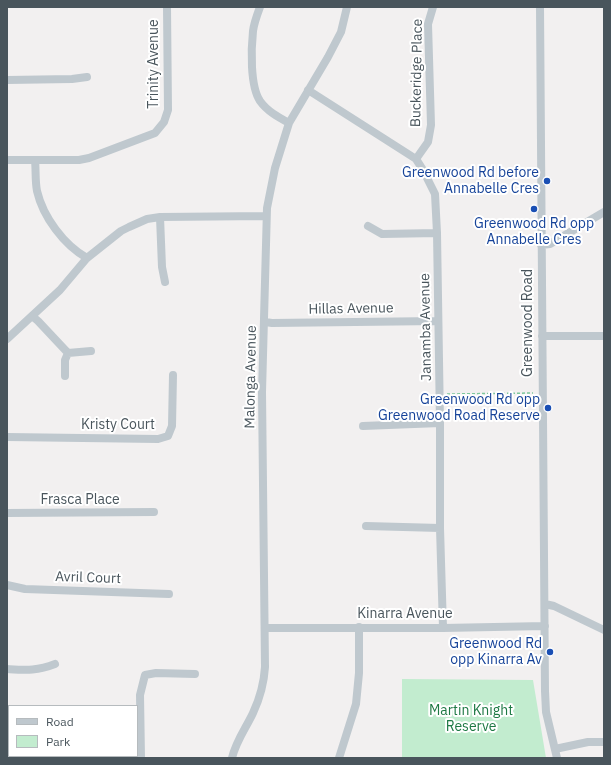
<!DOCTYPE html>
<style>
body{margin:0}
#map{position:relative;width:611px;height:765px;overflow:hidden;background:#f2f0f0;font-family:"IBM Plex Sans",sans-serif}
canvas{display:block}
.frame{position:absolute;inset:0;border:8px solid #49555c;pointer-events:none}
.legend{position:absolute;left:8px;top:705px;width:130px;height:52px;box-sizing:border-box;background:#fff;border:1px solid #b6bbbe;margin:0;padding:5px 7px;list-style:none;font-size:12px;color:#49555c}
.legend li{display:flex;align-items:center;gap:8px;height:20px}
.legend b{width:20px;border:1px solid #b6bbbe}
</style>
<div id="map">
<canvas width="611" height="765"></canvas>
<div class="frame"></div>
<ul class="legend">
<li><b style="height:5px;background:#bfc8ce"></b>Road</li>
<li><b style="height:11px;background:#c2eccf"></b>Park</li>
</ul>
</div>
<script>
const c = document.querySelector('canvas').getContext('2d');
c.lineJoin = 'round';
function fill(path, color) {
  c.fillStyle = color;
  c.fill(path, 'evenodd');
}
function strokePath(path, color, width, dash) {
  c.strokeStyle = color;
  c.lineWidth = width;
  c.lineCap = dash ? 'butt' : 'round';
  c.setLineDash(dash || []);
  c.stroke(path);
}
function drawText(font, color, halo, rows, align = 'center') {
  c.font = font + ' "IBM Plex Sans",sans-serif';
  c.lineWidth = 4;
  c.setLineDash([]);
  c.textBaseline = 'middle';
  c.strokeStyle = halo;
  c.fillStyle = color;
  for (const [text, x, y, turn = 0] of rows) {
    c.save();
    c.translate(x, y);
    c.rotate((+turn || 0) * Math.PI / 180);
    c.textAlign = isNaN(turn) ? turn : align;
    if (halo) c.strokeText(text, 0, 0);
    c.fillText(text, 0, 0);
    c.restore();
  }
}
fill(new Path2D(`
 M402 679 533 680 546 758H402Z`), '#c2eccf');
strokePath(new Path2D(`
 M447 394 533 393`), '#7dc89c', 1.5, [3, 2]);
strokePath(new Path2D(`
 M260 7C257 15 254 23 253 31 251 49 250 86 260 101 267 111 278 117 289 123
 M540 7 545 691 546 712 557 758
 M7 80 72 79 87 77
 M308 90 416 159 423 170 435 194 437 233 440 423V528L443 628
 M416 159 428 142 431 125 428 24 433 7
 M7 160H79L89 158 155 133 164 122 168 110 167 7
 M35 160C36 170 35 181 37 191 43 217 64 245 87 258
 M160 217 162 267 165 282
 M368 226 382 234 437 233
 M541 245 550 244 604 212
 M32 316 38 321 68 353 91 351
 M265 322 272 323 438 321
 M542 336H604
 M7 339 60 290 87 258 121 231 129 227 147 219 160 217 266 216
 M65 376V360L68 353
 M363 426 440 423
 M7 437 158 439 168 436 172 426 173 375
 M7 513 154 512
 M366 526 440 528
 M7 585 25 589 169 594
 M545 604 554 606 604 630
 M265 628H443L545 626
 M7 669C26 670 37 671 55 664
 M555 749 588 742H604
 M7 757 52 756
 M141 758 140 695 145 675 156 673 195 674
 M232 758C236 741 246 728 253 713 260 698 264 683 265 667L262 392 267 208 275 168 289 123 328 57 341 32 347 7
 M339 758 356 704 359 673V627`), '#bfc8ce', 8);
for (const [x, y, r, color] of [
 [547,181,4,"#1a4fb4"],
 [534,209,4,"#1a4fb4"],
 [548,408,4,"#1a4fb4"],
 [550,652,4,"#1a4fb4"]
]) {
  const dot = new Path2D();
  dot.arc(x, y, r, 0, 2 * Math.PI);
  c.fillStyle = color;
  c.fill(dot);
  strokePath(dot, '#fff', 1.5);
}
drawText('14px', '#49555c', '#fff', [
 ["Trinity Avenue",154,64,-90],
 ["Buckeridge Place",417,73,-89],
 ["Hillas Avenue",351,309,-1],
 ["Greenwood Road",528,323,-90],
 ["Janamba Avenue",426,327,-91],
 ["Malonga Avenue",251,377,-89],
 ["Kristy Court",118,425],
 ["Frasca Place",80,500],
 ["Avril Court",88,578,2],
 ["Kinarra Avenue",405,614]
]);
drawText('14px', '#164399', '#fff', [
 ["Greenwood Rd before",539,173],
 ["Annabelle Cres",539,189],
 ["Greenwood Rd opp",534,224,"center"],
 ["Annabelle Cres",534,240,"center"],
 ["Greenwood Rd opp",540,400],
 ["Greenwood Road Reserve",540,416],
 ["Greenwood Rd",542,644],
 ["opp Kinarra Av",542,660]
], 'right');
drawText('14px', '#1e7944', '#fff', [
 ["Martin Knight",471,711],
 ["Reserve",471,727]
]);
</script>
